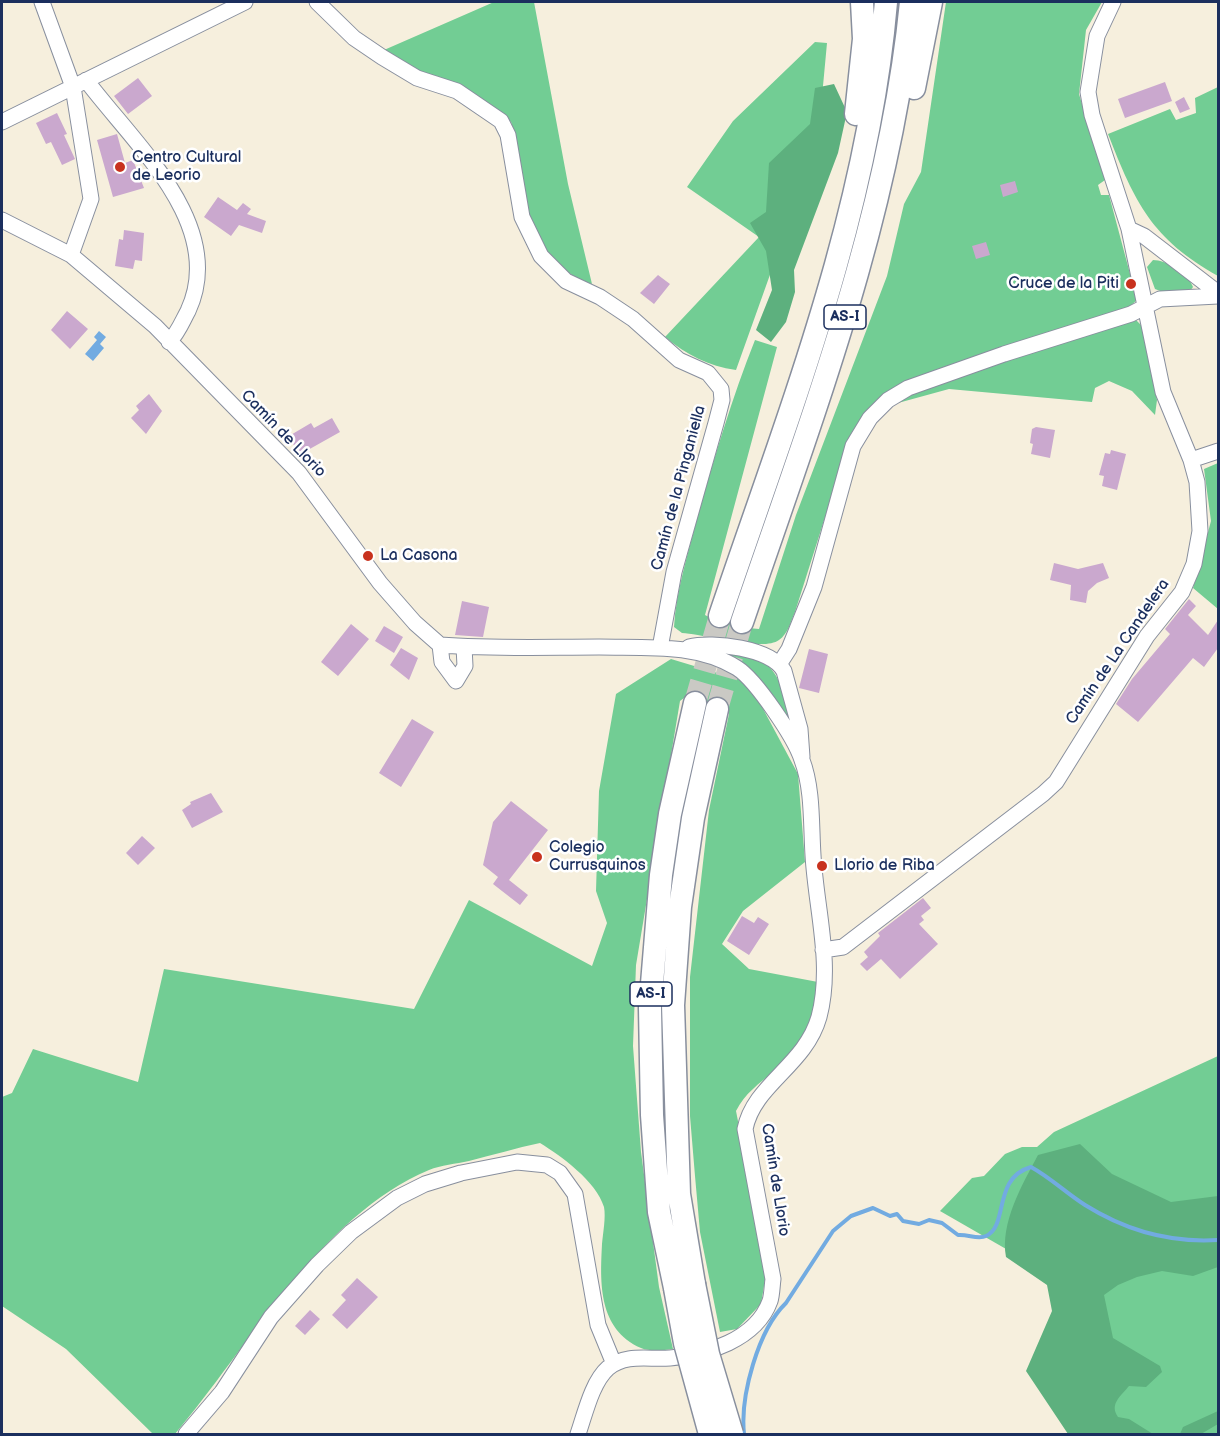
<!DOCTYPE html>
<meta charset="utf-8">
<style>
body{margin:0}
#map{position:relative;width:1220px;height:1436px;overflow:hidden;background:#f6efdd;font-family:"Balsamiq Sans",sans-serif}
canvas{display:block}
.frame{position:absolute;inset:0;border:3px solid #1b2f5e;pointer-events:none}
</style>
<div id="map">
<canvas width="1220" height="1436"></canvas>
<div class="frame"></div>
</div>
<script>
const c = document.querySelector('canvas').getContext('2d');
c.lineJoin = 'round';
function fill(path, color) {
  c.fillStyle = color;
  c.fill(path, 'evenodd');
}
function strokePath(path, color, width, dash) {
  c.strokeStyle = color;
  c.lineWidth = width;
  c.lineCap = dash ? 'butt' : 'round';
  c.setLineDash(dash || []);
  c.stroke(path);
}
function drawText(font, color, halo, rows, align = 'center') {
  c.font = font + ' "Balsamiq Sans",sans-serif';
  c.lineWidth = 5;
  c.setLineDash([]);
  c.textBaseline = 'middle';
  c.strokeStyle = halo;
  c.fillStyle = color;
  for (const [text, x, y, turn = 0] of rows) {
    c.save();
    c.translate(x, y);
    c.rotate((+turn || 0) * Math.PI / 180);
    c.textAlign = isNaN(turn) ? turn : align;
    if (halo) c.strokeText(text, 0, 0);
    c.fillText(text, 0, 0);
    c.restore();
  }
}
fill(new Path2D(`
 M494 2H534L568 184 592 284C517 258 529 184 511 122L466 92 419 76 384 50Z
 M946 2H1102L1086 30 1079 94 1105 180 1098 185 1101 195H1109L1137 300 1128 308 871 407 852 432 795 612C791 621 788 634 779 640 763 652 704 634 682 633L674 627C676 591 688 554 697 519 714 458 732 398 755 340L777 347 705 615 715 620H730L738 627 759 629 796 515 887 276 904 204 921 172Z
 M815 42 827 43 820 118 797 199 736 370C708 366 687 355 665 337L759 237 687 187 733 121Z
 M1218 87V276C1152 239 1135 203 1108 134L1170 109 1176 120 1196 113 1195 98Z
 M1153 260C1166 260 1188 273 1193 287L1190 291 1163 292 1155 289 1147 267Z
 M1136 320 1142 326 1157 400 1155 415 1132 391 1109 381 1095 388 1092 402 949 389 887 406 895 401 961 374Z
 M1218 463V609L1193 588 1211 521 1204 469Z
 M721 653C783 650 781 689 795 736Z
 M671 659 744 681 761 705 798 774 805 862 743 911 722 944 749 969 818 982C815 1018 801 1048 774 1071 759 1084 745 1093 736 1111L767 1268 761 1304 737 1329 720 1332 700 1232 695 1176 690 1116V977L709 810 729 714 725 708 684 698 680 701 636 965 633 1046 641 1152 659 1287 673 1349C664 1350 650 1352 641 1348 598 1329 600 1283 602 1244 603 1233 606 1217 604 1207 596 1181 561 1156 540 1143 516 1148 493 1155 469 1161 456 1164 441 1165 429 1170 320 1216 248 1348 175 1434H153L66 1349 2 1306V1097L12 1093 33 1049 138 1082 164 969 414 1009 469 900 592 966 607 923 596 891 599 791 616 694Z
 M1218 1056V1434H1068L1059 1313 1051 1281 1013 1253 940 1211 972 1178 984 1176 1005 1154 1022 1147H1037L1054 1132Z`), '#72cd94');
fill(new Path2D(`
 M834 84 847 112 838 153 794 270 795 292 786 322 771 342 756 330 772 290 766 251 750 223 766 212 769 163 810 124 815 88Z
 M1080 1144 1112 1174 1171 1202 1218 1196V1267L1193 1276 1162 1271 1137 1277 1118 1285 1104 1295 1113 1338 1160 1366 1162 1372 1146 1387 1129 1386C1121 1396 1109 1404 1118 1417L1129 1419 1153 1434H1068L1026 1371 1052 1311 1047 1285 1006 1257C1000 1223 1022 1185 1038 1155Z
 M1218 1411V1424L1201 1434H1180L1183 1427Z`), '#5db07e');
fill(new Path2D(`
 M99 331 106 337 100 344 104 348 93 361 85 354 97 340 94 337Z`), '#72abe1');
strokePath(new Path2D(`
 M744 1434C740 1396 758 1330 786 1303L833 1231 851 1216 873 1208 890 1216 897 1214 903 1221 919 1224 929 1220 942 1223 958 1235C968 1234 978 1240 986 1236 1009 1226 992 1178 1031 1167 1051 1178 1066 1193 1085 1205 1125 1230 1171 1243 1218 1240`), '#72abe1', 4);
fill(new Path2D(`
 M138 78 152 96 128 114 114 96Z
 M1165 82 1172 101 1125 118 1118 99Z
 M1184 97 1190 109 1180 113 1175 102Z
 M57 113 67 134 64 135 75 159 62 165 51 142 46 144 36 123Z
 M117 134 125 163 133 160 144 188 113 197 97 140Z
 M1015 181 1018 192 1003 197 1000 185Z
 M218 197 237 210 243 203 251 209 247 214 266 221 262 233 239 225 231 236 204 217Z
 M124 230 144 233 142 261 135 260 133 269 115 266 119 239 123 240Z
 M986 242 990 255 976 259 972 246Z
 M658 275 670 284 654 304 640 293Z
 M67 311 88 329 70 349 51 330Z
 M149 394 162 411 146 434 131 418 139 410 136 406Z
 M332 418 340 432 299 455 289 436 311 423 314 428Z
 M1036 427 1055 430 1050 458 1031 454 1033 444 1030 443 1032 429Z
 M1111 450 1126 454 1117 490 1102 486 1104 476 1099 475 1105 453 1110 454Z
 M1054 563 1078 569 1103 563 1109 578 1097 583 1088 591 1086 603 1070 600 1071 585 1050 580Z
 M1189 599 1196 606 1188 615 1208 635 1218 620V648L1204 667 1193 658 1138 722 1116 704 1132 679 1170 634 1165 629Z
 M462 601 489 607 483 637 455 635Z
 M351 624 369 639 338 676 321 662Z
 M384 626 403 637 394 653 375 641Z
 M401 648 418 658 409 680 390 665Z
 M809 649 828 654 819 693 799 688Z
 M412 719 434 732 401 787 379 773Z
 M211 793 223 812 192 828 182 810 191 804 190 802Z
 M511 801 548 830 509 880 528 895 520 905 493 884 498 877 483 865 493 822Z
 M142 836 155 848 138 865 126 853Z
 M923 898 931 908 921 916 924 920 919 924 938 944 900 979 881 959 867 971 860 964 868 957 864 952 880 936 878 933Z
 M742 916 754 923 758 917 769 924 749 955 727 941Z
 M357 1278 378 1297 347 1329 332 1315 346 1300 341 1295Z
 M310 1310 320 1319 305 1335 295 1326Z`), '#caa8ce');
strokePath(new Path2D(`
 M695 703 720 616
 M717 709 742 622`), '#cac9c4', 22, [22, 11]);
const minor = new Path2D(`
 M42 2 73 87 91 199 71 255
 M317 2 354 38 382 57 417 78 457 91 501 121 508 135 522 217 541 256 566 281 600 297 633 319 679 360 708 373 721 389 722 400 716 423 674 572 660 648
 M86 80C133 143 228 225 188 311 182 322 178 333 169 342
 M2 122 245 2
 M2 220 71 255 155 326 299 473 380 583 415 623 440 645C493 649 547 647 599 647 645 648 697 643 737 668 756 680 795 738 802 760 813 789 811 825 813 855 816 909 833 964 819 1017 805 1066 754 1084 745 1129L773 1279C772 1286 772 1295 770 1301 756 1340 706 1355 670 1358 649 1360 627 1353 608 1368 592 1382 585 1414 578 1434
 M1129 229 1144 236 1218 293
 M1191 460 1218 451
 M440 645 442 662 456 681 465 666 464 647
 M689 647C713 641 771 648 784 671L800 729 802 757
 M780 663 789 649 814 587 853 446 870 418 888 400 908 388 1004 354 1131 314 1160 299 1218 296
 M823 950 843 947 1043 794 1056 782 1147 636 1182 592 1194 564 1200 531 1197 482 1191 460 1163 392 1129 229 1092 115 1088 92 1097 36 1113 2
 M186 1434 222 1392 271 1317 317 1265 351 1232 397 1198 425 1184 461 1173 517 1162 547 1165 560 1173 575 1194 598 1325 614 1364`);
const highway = new Path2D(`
 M914 88 931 2
 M856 114 864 39 862 2
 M720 616C788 415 868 215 886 2
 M742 622C811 419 890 216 911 2
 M694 1284 679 1194 673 1005 680 907 693 818 717 709
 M675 1288 659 1212 652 1115 650 1008 661 875 670 814 695 703`);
strokePath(minor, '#888f9e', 17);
strokePath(highway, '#888f9e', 25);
strokePath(minor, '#fff', 15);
strokePath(highway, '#fff', 22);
const highwayBridge = new Path2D(`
 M694 1284 708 1354 732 1434
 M675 1288 685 1343 710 1434`);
strokePath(highwayBridge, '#888f9e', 25, []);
strokePath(highwayBridge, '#fff', 22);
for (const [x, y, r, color] of [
 [120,167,6,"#c8321e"],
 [1131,284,6,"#c8321e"],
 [368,556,6,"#c8321e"],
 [537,857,6,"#c8321e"],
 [822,866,6,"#c8321e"]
]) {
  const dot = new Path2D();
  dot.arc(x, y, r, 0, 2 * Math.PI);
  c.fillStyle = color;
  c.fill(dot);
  strokePath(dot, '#fff', 2);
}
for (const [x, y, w] of [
 [845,317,42],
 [651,994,42]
]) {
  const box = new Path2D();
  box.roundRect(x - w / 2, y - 12, w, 24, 4.5);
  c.fillStyle = '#fff';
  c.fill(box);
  strokePath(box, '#1b2f5e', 1.5);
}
drawText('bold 15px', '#1b2f5e', null, [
 ["AS-I",845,317],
 ["AS-I",651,994]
]);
drawText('16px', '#1b2f5e', '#fff', [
 ["Centro Cultural",132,158],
 ["de Leorio",132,176],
 ["Cruce de la Piti",1119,284,"right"],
 ["La Casona",380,556],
 ["Colegio",549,848],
 ["Currusquinos",549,866],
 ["Llorio de Riba",834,866]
], 'left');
drawText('16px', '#1b2f5e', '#fff', [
 ["Camín de Llorio",283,434,46],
 ["Camín de la Pinganiella",679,488,-75],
 ["Camín de La Candelera",1118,652,-56],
 ["Camín de Llorio",775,1180,81]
]);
</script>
